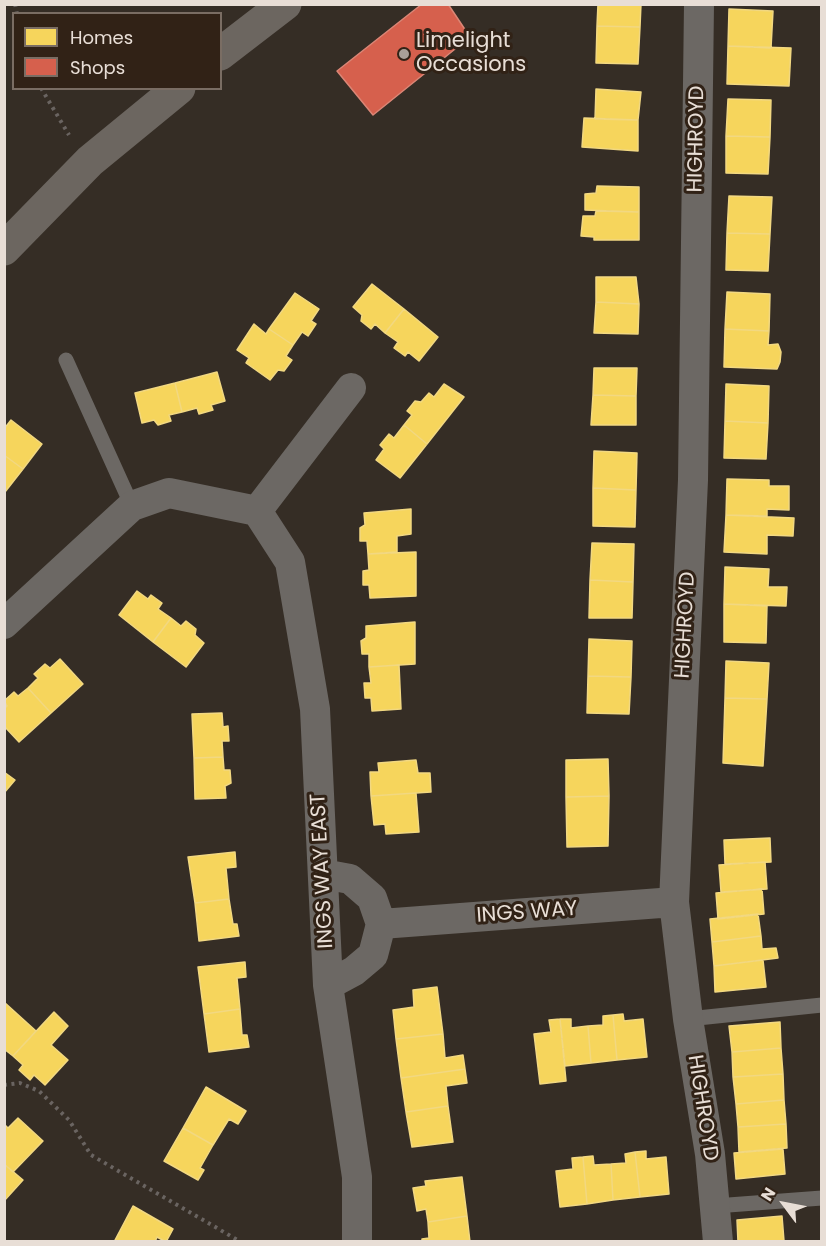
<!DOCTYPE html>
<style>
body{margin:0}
#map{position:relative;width:826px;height:1246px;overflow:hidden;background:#352d25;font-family:Poppins,sans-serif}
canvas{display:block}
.frame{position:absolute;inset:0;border:6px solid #e8ded6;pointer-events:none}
.legend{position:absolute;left:12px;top:12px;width:210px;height:78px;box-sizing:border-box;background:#312216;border:2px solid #7a6d63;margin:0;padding:8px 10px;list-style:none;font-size:18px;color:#e8ded6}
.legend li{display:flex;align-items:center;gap:12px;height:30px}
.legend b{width:30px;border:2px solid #7a6d63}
.north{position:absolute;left:754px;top:1174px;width:60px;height:60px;-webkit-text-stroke:4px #312216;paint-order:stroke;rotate:302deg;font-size:16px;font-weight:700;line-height:24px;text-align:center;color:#e8ded6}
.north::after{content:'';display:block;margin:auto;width:21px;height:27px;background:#e8ded6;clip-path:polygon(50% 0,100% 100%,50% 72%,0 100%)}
</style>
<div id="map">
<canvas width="826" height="1246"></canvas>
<div class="frame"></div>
<ul class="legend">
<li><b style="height:16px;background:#f6d55c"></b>Homes</li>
<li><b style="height:16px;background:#d6604d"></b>Shops</li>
</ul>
<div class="north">N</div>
</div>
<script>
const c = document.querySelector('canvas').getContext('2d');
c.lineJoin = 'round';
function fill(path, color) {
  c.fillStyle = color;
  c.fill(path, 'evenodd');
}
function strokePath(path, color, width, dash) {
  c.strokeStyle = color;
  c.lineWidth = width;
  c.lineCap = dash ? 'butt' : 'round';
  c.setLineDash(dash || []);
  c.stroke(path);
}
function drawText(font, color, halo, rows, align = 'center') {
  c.font = font + ' Poppins,sans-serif';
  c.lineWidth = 6;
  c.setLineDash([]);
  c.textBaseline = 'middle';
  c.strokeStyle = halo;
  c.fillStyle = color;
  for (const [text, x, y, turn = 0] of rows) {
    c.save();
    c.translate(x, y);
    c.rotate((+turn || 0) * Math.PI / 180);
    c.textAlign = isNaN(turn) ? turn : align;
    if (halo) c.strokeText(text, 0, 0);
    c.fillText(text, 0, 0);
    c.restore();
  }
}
const homes = new Path2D(`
 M598 4H641L640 27 597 26Z
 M729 9 773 11 771 48 728 46Z
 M597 26 640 27 638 64 596 63Z
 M728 46 791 48 789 86 727 84Z
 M596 89 641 92 638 120 595 119Z
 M728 99 771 100 770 137 726 136Z
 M584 118 638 120V151L582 147Z
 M726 136 770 137 768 174 726 173Z
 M597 186 639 187V212L585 210V194L596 193Z
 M729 196 772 197 770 234 727 233Z
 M596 211 639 212V240H594V237L581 236 583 216H595Z
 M727 233 770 234 768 271 726 270Z
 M596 277H636L639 304 596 302Z
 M372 284 404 309 385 333 375 324 371 329 361 321 362 315 353 307Z
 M727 292 770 294 769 331 725 329Z
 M295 293 319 309 311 321 316 324 308 336 302 332 293 345 269 329Z
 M596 302 639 304 638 334 594 333Z
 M404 309 438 337 419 361 408 352 405 356 394 348 398 342 385 333Z
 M254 324 266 334 269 329 293 345 286 356 292 360 284 371 278 370 270 380 246 363 249 358 237 350Z
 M725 329 769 331 768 345 778 344 781 352 780 362 777 369 724 367Z
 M594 368H637L636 396 593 395Z
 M217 372 225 401 211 405 213 410 199 414 197 408 182 412 175 383Z
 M175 383 182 412 169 415 171 421 158 425 154 420 142 423 135 393Z
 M444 384 464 397 427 444 404 425 412 415 407 411 415 401 421 402 429 393 434 397Z
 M726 384 769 386 768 423 725 421Z
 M593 395 636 396V425H591Z
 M11 420 42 444 23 469 4 455V429Z
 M725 421 768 423 766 459 724 458Z
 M404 425 427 444 400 478 376 460 384 449 380 445 389 434 394 438Z
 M594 451 637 453 636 490 593 488Z
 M4 455 23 469 5 492 4 491Z
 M727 479 769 480V486H789V510L767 509V516L726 515Z
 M593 488 636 490 635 527 593 526Z
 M411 509V534L397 536V552L368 554 367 541H360V528L365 525 364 513Z
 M726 515 794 518 793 536 767 535V554L724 552Z
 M592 543 634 544 633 582 590 580Z
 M416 552V596L370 598 369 585H363V571L369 570 368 554Z
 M725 567 769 569 768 587H787L786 606 724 604Z
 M590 580 633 582 632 618H589Z
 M137 591 148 599 151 595 162 603 158 609 171 618 153 642 119 615Z
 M724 604 767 606 766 643 724 642Z
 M171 618 181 626 186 621 196 629 195 635 204 643 186 667 153 642Z
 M415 622V664L369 667V654H362L361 641 366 638V626Z
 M589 639 632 641 631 677 588 676Z
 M60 659 83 684 51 713 28 688 38 678 34 674 45 664 50 668Z
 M726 661 769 663 767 699 725 698Z
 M399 665 401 709 372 711 371 698H365L364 683H371L369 667Z
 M588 676 631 677 629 714 587 713Z
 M28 688 51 713 19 742 4 726V709L7 706 4 701 14 692 18 696Z
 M725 698 767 699 763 766 723 763Z
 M222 713 223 727 228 726 229 741H222L223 757 194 758 192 714Z
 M223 757 224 770H230L231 783 225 786 226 798 195 799 194 758Z
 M608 759 609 796 566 797V760Z
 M416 760 418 773H430L431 792 371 796 370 772H379L378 763Z
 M4 772 15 780 4 793Z
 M416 793 419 832 386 834 385 824 374 825 371 796Z
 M609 796 608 846 567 847 566 797Z
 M770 838 771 862 725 864 724 840Z
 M235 852 236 867 226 868 229 899 195 903 188 857Z
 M765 862 767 889 721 892 719 865Z
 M762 889 764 914 718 919 716 893Z
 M229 899 233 924H237L239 936 199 941 195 903Z
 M758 914 761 936 712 942 710 919Z
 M761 936 762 949 776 948 778 958 714 966 712 942Z
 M763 960 766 987 715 992 714 966Z
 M245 962 246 977 237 978 240 1009 204 1014 198 967Z
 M437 987 443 1034 396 1039 393 1010 414 1007 413 990Z
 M4 1002 36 1031 13 1056 4 1049Z
 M240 1009 242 1035H247L249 1047 209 1052 204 1014Z
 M54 1012 68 1026 51 1045 68 1060 45 1085 34 1075 30 1080 19 1070 23 1065 13 1056Z
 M623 1014 624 1021 643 1019 647 1057 617 1060 613 1015Z
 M613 1015 617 1060 591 1063 588 1026 603 1025V1016Z
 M560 1019H571V1028L588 1026 591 1063 565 1066Z
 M560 1019 566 1081 540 1084 534 1034 551 1032 549 1020Z
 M780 1022 781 1048 732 1052 729 1026Z
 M443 1034 445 1058 463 1055 465 1069 401 1078 396 1039Z
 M781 1048 783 1074 733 1077 732 1052Z
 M465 1069 467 1083 446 1086 448 1106 406 1112 401 1078Z
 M783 1074 784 1100 736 1104 733 1077Z
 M206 1087 246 1111 238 1124 229 1119 213 1145 183 1128Z
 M784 1100 786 1124 738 1127 736 1104Z
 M448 1106 453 1142 412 1147 406 1112Z
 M18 1118 43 1141 13 1172 4 1164V1124L8 1128Z
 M786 1124 787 1148 739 1152 738 1127Z
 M183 1128 213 1145 200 1168 204 1170 198 1180 164 1161Z
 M783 1149 785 1174 736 1179 734 1153Z
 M646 1151V1159L666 1157 669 1194 640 1197 635 1152Z
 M635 1152 640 1197 613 1200 611 1164 626 1163 625 1154Z
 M593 1156 594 1165 611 1164 613 1200 587 1204 583 1157Z
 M583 1157 587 1204 560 1207 556 1171 573 1169 572 1158Z
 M4 1164 23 1180 4 1201Z
 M462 1177 467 1216 428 1222 426 1209 417 1211 413 1188 426 1186 425 1181Z
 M133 1206 173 1229 166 1242 157 1237 155 1242H114Z
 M467 1216 470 1242H422V1239L429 1238 428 1222Z
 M782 1216 784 1241 738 1242 737 1220Z`);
fill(homes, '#f6d55c');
strokePath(homes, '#f2d881', 1.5);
const shops = new Path2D(`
 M422 4H448L470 37 373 115 337 71Z`);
fill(shops, '#d6604d');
strokePath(shops, '#db8676', 1.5);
strokePath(new Path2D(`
 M15 4 17 14
 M41 88 69 135
 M4 1085 20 1083 39 1091 69 1120 91 1155 241 1242`), '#6a6461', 4, [3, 4.5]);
strokePath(new Path2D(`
 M66 360 132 506
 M688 1019 822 1005
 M715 1206 822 1198`), '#6c6864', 15);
strokePath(new Path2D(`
 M699 4 693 480 674 902 688 1019 710 1154 718 1242
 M257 511 351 388
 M4 624 132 506 169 493 257 511 290 562 315 709 328 985 357 1177V1242
 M323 874 350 879 372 898 381 924 373 955 354 971 328 985
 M381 924 674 902`), '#6c6864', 30);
strokePath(new Path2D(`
 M220 54 285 4
 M4 249 90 161 179 88`), '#6c6660', 33);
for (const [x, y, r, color] of [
 [404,54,6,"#a9a098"]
]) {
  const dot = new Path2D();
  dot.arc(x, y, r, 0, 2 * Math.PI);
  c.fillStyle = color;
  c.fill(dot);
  strokePath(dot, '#312216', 2);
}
drawText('21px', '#e8ded6', '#312216', [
 ["Limelight",416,42],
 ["Occasions",416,66]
], 'left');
drawText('21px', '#e8ded6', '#312216', [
 ["HIGHROYD",697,139,-89],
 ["HIGHROYD",686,625,-87],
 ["INGS WAY EAST",323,871,-93],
 ["INGS WAY",527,913,-4],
 ["HIGHROYD",702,1108,81]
]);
</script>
